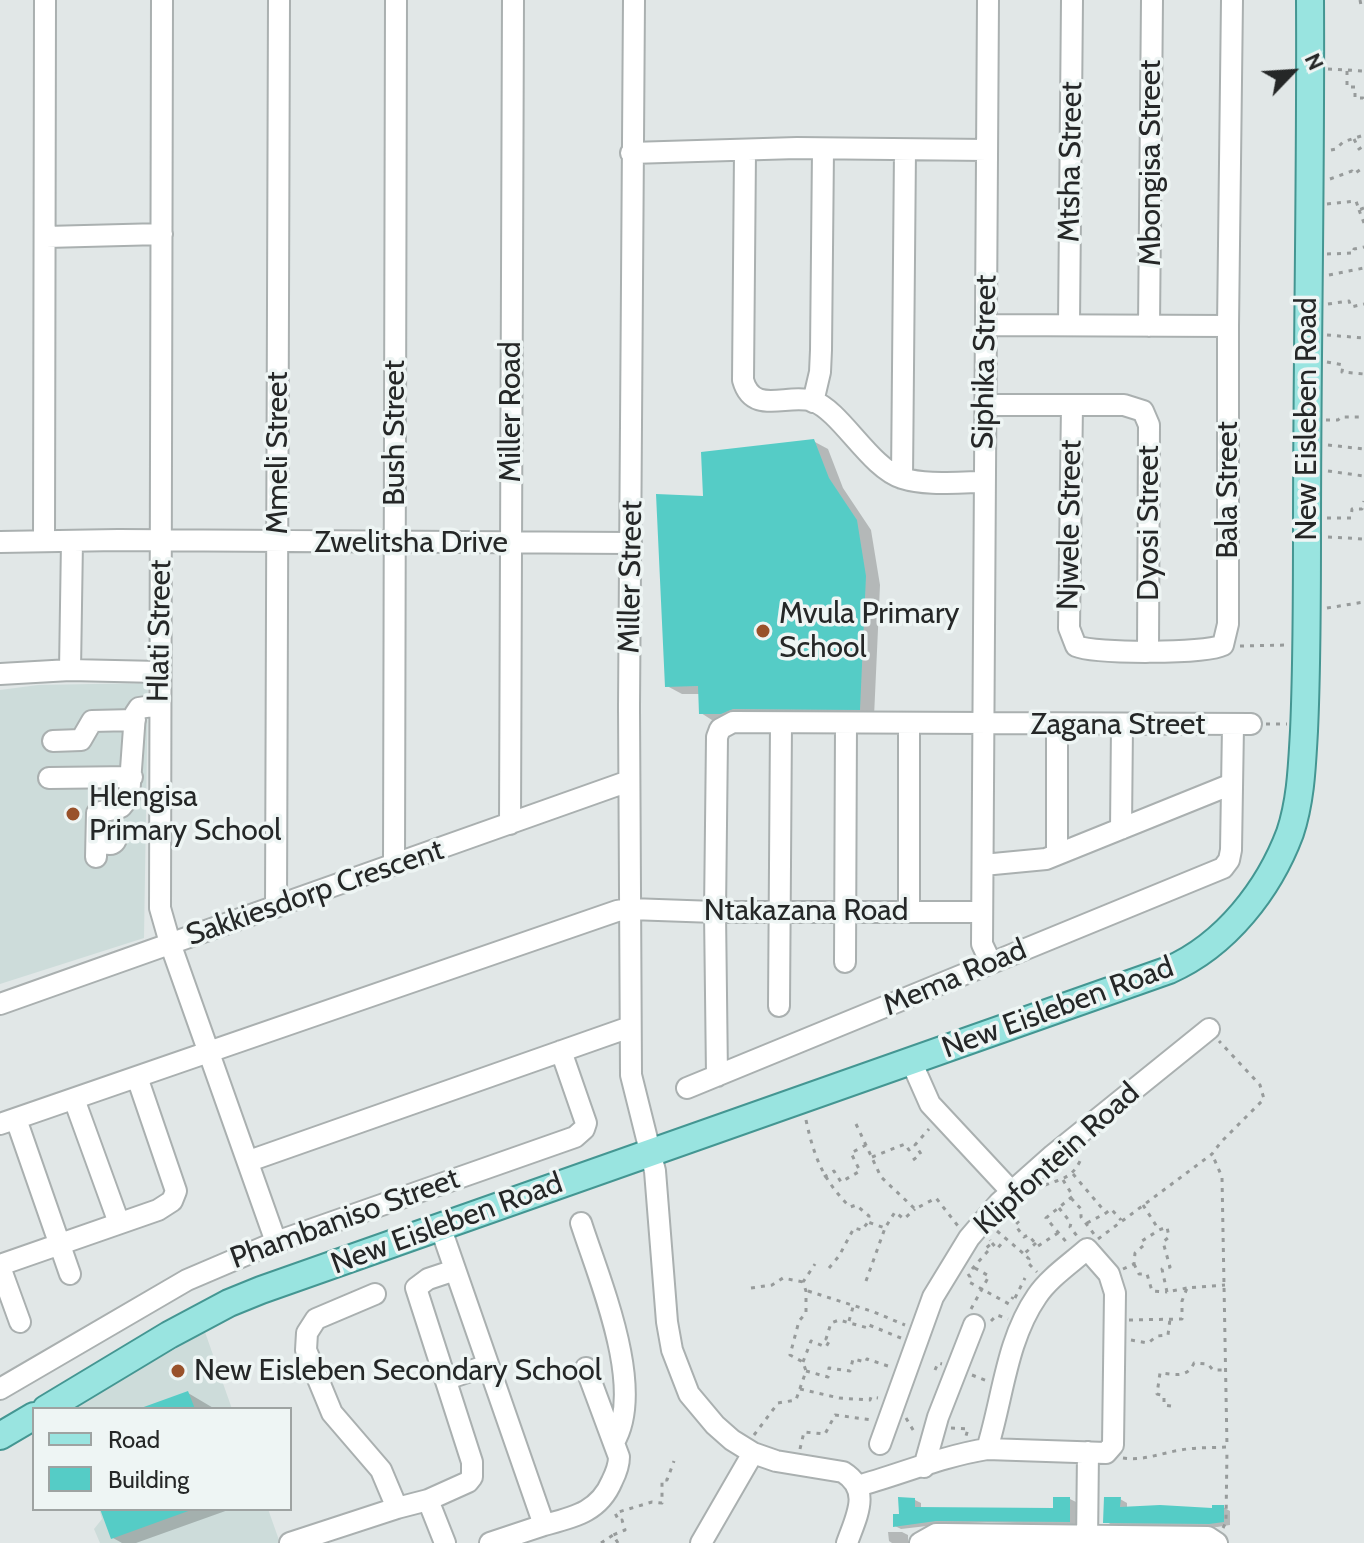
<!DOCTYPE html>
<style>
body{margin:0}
#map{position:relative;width:1364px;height:1543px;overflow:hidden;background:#e1e7e7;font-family:Cabin,sans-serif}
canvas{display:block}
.legend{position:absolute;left:32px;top:1407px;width:260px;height:104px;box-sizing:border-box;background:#eef5f4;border:2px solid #9ea3a2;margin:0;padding:10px 14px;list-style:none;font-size:24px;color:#252727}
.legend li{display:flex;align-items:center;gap:16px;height:40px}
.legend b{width:40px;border:2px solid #9ea3a2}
.north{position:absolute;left:1252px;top:32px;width:80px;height:80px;-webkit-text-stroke:6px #eef5f4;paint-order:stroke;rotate:65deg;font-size:22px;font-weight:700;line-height:32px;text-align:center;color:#252727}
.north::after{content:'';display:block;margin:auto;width:28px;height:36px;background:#252727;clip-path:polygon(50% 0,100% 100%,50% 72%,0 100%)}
</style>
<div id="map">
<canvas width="1364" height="1543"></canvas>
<ul class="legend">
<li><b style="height:10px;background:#99e4e0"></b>Road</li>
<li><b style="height:22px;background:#55ccc6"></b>Building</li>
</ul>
<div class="north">N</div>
</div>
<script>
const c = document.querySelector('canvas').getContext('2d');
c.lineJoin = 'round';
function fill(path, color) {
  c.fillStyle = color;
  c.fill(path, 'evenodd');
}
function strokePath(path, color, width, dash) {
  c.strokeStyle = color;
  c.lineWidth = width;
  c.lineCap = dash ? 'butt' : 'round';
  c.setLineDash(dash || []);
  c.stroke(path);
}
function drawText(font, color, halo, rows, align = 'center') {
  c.font = font + ' Cabin,sans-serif';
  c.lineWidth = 7;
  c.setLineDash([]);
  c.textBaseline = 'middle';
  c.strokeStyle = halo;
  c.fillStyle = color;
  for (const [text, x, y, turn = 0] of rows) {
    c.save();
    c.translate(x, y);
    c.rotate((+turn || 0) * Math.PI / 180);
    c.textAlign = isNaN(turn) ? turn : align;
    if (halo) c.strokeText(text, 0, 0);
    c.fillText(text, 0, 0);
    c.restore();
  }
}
fill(new Path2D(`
 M148 683 144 938 0 984V690L38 685Z
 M205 1332 232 1409H70Z
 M99 1509H268L280 1543H100L94 1529 102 1519Z`), '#cddcda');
fill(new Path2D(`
 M813 441 828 449 843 488 871 530 880 585 874 717 715 722 701 713 700 694H682L667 686 705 498Z
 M188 1393 215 1409H143Z
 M1070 1499 1076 1502V1525L987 1522 944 1524 901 1529 895 1526 915 1500 921 1503V1509L1055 1510Z
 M1120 1499 1127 1503V1508L1214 1510 1223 1507 1230 1511V1525L1217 1527 1112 1525 1105 1521Z
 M102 1509H231L136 1543H122L113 1538Z
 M888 1532H902L908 1535V1543H892L889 1541Z`), '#0003');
fill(new Path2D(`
 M814 439 829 478 857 520 866 576 860 710 733 709 721 714H699L698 686 665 687 656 494 703 496 701 452Z
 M188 1391 195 1409H141V1408Z
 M898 1497 915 1498V1507L1053 1508V1497H1070V1522L936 1521 893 1527V1514H899Z
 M1104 1497H1121L1120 1507 1160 1505 1212 1508V1505H1224V1522L1209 1524 1103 1523Z
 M100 1509H191V1510L111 1539Z`), '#55ccc6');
const minor = new Path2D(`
 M162 0 160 908 170 943 276 1242
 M634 0 629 707 631 1075 655 1171 667 1322 672 1350 689 1394 715 1425 732 1440 753 1453 776 1461 843 1472C872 1490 856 1517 847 1543
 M988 0 982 944 991 963
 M745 152 743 380C753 416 787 393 813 401 841 411 870 468 902 478 927 486 958 482 984 482
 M631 153 797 148 987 150
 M46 237 162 234
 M1069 323 1072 0
 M986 325 1228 326
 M1149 326 1152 0
 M813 402 820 372 821 350 823 150
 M985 405H1124L1143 411 1149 425 1148 651
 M1072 405 1069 628 1076 646C1095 654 1205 654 1223 645L1228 624V326L1232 0
 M902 478 905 150
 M44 541 45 0
 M0 542 118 540 631 543
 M70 670 72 541
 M0 674 70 670 159 672
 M53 741 81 740 92 721 135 720
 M49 778 132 777
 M510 824 513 0
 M1121 829 1122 725
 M104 838a6 6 0 1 1 12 0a6 6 0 1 1-12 0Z
 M1057 854V725
 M96 857 97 813 121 807 129 797 135 714 139 708 159 705
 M394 865 396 0
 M983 865 1046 859 1232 784
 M276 907 279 0
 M909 912V724
 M845 962 846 723
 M0 1004 629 781
 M779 1006 781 723
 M911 1061 930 1104 1012 1192
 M717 1076 715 912 717 737 720 729 733 722 1251 724
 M687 1088 1223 868 1229 860 1231 850 1233 726
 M74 1099 119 1223
 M16 1119 70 1274
 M0 1124 617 911 630 909 715 912H982
 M249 1161 630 1027
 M581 1223C599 1279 646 1388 614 1442
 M440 1226 544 1525 490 1543
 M0 1265 158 1210 172 1201 176 1191 137 1077
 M0 1267 20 1322
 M375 1294 316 1319 307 1333 306 1350 332 1413 381 1470 397 1508 428 1500
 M447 1379 488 1365
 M0 1389 187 1280 276 1242 575 1137 584 1129 586 1123 561 1051
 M880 1444 933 1297 969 1238 999 1203 1053 1155 1209 1029
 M924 1467 938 1417 974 1325
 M858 1486C901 1474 943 1456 987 1449 1003 1398 1006 1341 1037 1296 1049 1278 1070 1264 1087 1249L1109 1274 1115 1293 1113 1445 1106 1453 987 1449
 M544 1525C574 1517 599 1512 612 1481 616 1473 619 1466 619 1457L586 1368
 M290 1543 397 1508
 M445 1543 428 1500 468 1482 472 1477V1462L416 1288 428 1279 455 1270
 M701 1543 753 1453
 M920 1543 936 1534H944L1208 1537 1217 1543
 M1087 1543 1088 1452`);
const major = new Path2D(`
 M46 1409 169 1335 229 1303 261 1290 1169 970C1226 945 1269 889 1290 833 1301 800 1302 765 1304 731 1307 665 1307 598 1307 532 1307 355 1311 177 1310 0
 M0 1436 34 1416`);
strokePath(minor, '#aab0b0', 24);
strokePath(major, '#449692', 30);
strokePath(new Path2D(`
 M1360 0 1361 5 1364 6
 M1328 69 1364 71
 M1347 71V87H1355V98H1363L1364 105
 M1354 139 1359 149 1364 146
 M1331 150 1336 149 1343 142 1364 135
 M1330 179 1352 171 1354 174 1364 167
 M1327 204 1356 201 1359 210 1364 208
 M1359 210 1364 223
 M1327 254 1354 253V249L1364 247
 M1329 275 1364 268
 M1328 304 1349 301 1351 307 1364 304
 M1327 335 1364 338
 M1327 362 1343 365 1342 372 1364 374
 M1326 420H1338L1341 417H1364
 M1328 445 1364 449
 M1328 471 1364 476
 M1327 518H1351L1352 509H1362L1364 501
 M1328 537 1364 539
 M1327 608 1364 602
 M1240 646 1288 645
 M1266 724H1287
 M806 1120C814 1157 823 1180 850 1207L856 1205 869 1216 868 1222 885 1228 895 1212 904 1219 915 1209
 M856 1124 881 1177 915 1209 936 1198 958 1226
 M872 1157 905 1144 909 1150 915 1145
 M913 1160 921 1154 915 1145 929 1129
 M1073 1174 1106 1213 1111 1209 1121 1220
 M824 1177 834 1171 841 1182 860 1171 851 1153 866 1145
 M1063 1180 1073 1196 1046 1218 1068 1244
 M1045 1185C1061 1179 1072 1178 1080 1161
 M1071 1198 1081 1209V1217L1094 1234
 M1143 1205 1159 1230 1167 1227 1169 1237 1163 1242 1170 1267 1162 1269 1167 1292 1187 1288
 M1059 1208 1071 1223 1070 1227 1077 1236
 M1012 1214 1019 1221 1015 1225 1024 1237 1028 1235 1038 1246 1058 1233
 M1087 1223 1106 1213
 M997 1231 1024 1254
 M1098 1239 1212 1154 1221 1142 1264 1099 1260 1085 1219 1041
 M992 1243 997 1249 1006 1238
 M1036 1243 1024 1254 1029 1259 1027 1262 1037 1272
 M1134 1264 1139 1274H1147L1152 1291 1167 1292
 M829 1268 839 1256 854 1228 862 1230 868 1222
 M972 1269 988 1251 985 1249 992 1243 990 1240
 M1123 1269 1134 1264 1135 1253 1144 1245 1142 1241 1159 1230
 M968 1274 970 1277 969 1282 1009 1304 1013 1297
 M866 1281 885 1228
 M751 1288 772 1285 783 1278 803 1282
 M808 1291 874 1312 905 1325
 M1015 1298 1025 1278
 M971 1309 989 1276 973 1267
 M1129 1320 1182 1319V1301L1187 1288 1225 1285
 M849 1321 853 1307
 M991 1321 997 1315 1008 1319
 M1131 1340 1148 1343 1157 1336 1168 1335 1170 1319
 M803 1362 811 1341 826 1347 830 1340 826 1339 831 1323 839 1320 868 1328 869 1325 901 1338
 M935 1370 938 1363 942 1364
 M806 1371 828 1377 829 1368 850 1371 853 1359 866 1362 867 1359 891 1367
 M972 1375 987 1381
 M800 1389 839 1398 870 1400 871 1397 878 1398
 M1171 1406 1164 1405V1396L1157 1394 1160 1373C1174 1374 1187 1379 1194 1363L1208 1364 1213 1370H1224
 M906 1418 916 1435
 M951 1428 968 1429 966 1436
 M754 1435 778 1403 796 1400 806 1371 803 1362 790 1355 799 1321 806 1313V1291L803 1282 815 1264
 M800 1449 804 1432 825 1434 835 1415 872 1420
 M1123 1458C1144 1461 1161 1453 1181 1450 1196 1447 1212 1448 1227 1447L1222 1177 1212 1154
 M1223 1528 1226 1522 1227 1449
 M601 1543 613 1535
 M618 1543 613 1535 625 1530 622 1520 619 1521 615 1513 652 1502 662 1503V1480H667L674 1461`), '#979b9b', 3, [4, 6]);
strokePath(minor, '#fff', 20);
strokePath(major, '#99e4e0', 26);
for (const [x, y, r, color] of [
 [763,631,8,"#99522b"],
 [73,814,8,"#99522b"],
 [178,1371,8,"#99522b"]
]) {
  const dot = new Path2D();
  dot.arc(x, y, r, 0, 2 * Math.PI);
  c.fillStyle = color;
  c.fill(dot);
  strokePath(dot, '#eef5f4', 3);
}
drawText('30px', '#252727', '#eef5f4', [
 ["Mtsha Street",1071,162,-89],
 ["Mbongisa Street",1151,163,-90],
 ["Siphika Street",985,362,-89],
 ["Miller Road",511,412,-90],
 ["New Eisleben Road",1307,419,-90],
 ["Bush Street",395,433,-90],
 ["Mmeli Street",278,453,-90],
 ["Bala Street",1228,490,-90],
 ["Dyosi Street",1149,523,-90],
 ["Njwele Street",1070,525,-89],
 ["Zwelitsha Drive",411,543],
 ["Miller Street",631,577,-89],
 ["Hlati Street",160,631,-89],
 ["Zagana Street",1118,725],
 ["Sakkiesdorp Crescent",315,893,-19],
 ["Ntakazana Road",806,911],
 ["Mema Road",955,978,-23],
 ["New Eisleben Road",1058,1008,-20],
 ["Klipfontein Road",1057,1159,-42],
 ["Phambaniso Street",345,1219,-20],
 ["New Eisleben Road",447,1224,-20]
]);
drawText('30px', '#252727', '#eef5f4', [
 ["Mvula Primary",779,614],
 ["School",779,648],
 ["Hlengisa",89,797],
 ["Primary School",89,831],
 ["New Eisleben Secondary School",194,1371]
], 'left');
</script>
